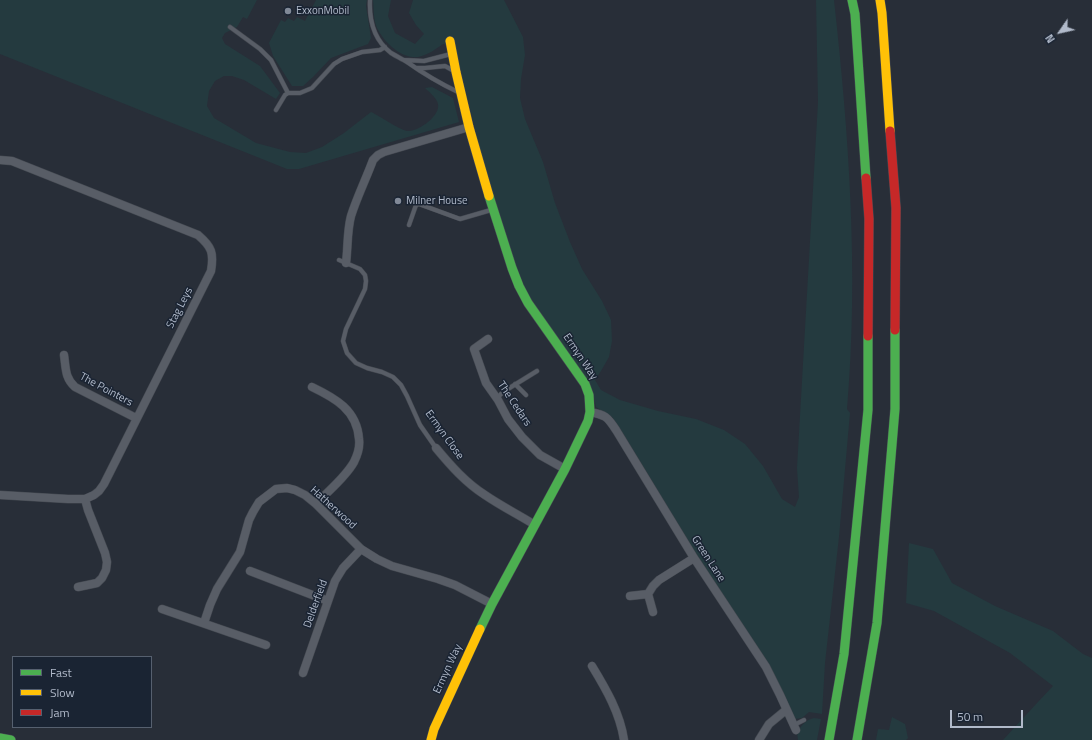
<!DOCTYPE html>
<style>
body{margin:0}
#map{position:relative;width:1092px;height:740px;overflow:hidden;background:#282e38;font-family:"Titillium Web",sans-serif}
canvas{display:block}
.legend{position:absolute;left:12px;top:656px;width:140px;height:72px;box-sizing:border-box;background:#1a2433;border:1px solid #56606f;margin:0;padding:5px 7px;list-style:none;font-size:12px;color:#b1baca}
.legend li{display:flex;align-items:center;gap:8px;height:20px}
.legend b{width:20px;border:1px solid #56606f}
.north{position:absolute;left:1040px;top:12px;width:40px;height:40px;-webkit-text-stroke:3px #1a2433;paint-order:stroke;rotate:236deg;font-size:11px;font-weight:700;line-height:16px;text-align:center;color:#b1baca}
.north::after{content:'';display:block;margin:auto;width:14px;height:18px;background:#b1baca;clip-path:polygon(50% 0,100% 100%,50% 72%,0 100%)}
.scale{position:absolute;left:950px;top:710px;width:73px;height:18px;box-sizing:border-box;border:2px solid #b1baca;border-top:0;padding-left:5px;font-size:12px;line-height:14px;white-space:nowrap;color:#b1baca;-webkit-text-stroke:3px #1a2433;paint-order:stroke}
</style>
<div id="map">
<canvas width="1092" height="740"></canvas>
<ul class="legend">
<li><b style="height:5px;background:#4caf50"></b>Fast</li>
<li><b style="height:5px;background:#ffc107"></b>Slow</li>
<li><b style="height:5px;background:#c62828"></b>Jam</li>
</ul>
<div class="north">N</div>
<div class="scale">50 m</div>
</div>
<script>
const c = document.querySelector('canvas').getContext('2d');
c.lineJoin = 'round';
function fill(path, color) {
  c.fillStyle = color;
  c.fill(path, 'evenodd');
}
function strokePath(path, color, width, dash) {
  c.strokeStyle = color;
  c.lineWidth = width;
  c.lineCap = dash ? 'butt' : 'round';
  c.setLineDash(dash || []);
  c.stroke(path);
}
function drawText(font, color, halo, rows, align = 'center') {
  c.font = font + ' "Titillium Web",sans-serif';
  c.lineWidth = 3;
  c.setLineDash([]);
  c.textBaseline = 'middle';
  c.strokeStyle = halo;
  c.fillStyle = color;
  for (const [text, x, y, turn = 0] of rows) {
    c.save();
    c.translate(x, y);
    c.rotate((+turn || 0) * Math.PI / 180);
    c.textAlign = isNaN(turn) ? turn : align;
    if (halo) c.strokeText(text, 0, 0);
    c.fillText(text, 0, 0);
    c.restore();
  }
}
fill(new Path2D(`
 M0 0H257L247 19 243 17 237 27 225 33 222 38 225 44 260 66 280 93 276 99 244 80 232 76H224L215 81 209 91 207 106 214 118 256 143 290 152 306 153 322 147 344 133 371 112C380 116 398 129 407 131 417 132 436 119 438 108 440 100 430 93 425 88L432 87 453 98 459 122 299 169H287L0 54Z
 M316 0H367L366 6 371 38 368 44 331 58 313 77 303 86H292L273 56 269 43 281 20 285 22 288 18 294 21 297 17 305 21Z
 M373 0H391L388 16 395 33 415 44 424 34 416 25 409 13 413 0H504L523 37 525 55 521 79 520 98 525 119 543 162 555 203 570 242 582 269 602 301 611 320 612 341 609 357 601 371 595 380 601 390 620 400 658 411 696 419 724 430 745 444 763 466 782 499 795 507 799 497 797 468 818 102 816 0H834C849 135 859 273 847 409L850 413 839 537 825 663 822 714 809 712 802 718 795 719 765 659 700 560 624 435 612 417 596 407 594 397 522 288 491 194 455 47 443 44C436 49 428 55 418 57 401 59 384 42 377 28 373 19 374 9 373 0Z
 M909 543 933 549 952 583 995 606 1053 631 1083 654 1092 658V740H1003L1037 703 1053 686 1010 653 934 611 906 603Z
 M892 717 905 724 908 738 906 740H876L878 729 889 730Z
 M814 718 821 719 817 740H798L797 732C802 725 805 720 814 718Z`), '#243a3f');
const lane = new Path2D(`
 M370 0C369 20 374 40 391 53 396 56 402 59 407 62 424 74 439 83 458 92
 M230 27 260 49 271 60 288 93
 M404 60 424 61 451 54
 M416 68H425L445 66 454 71
 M276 110 285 95 288 93H300L312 88 334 64 342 59 362 52 380 50 385 47
 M409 225 416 205 419 204 460 219 491 210
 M339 260 360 269 365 275 366 281 365 289 346 329 343 341 347 353 356 363 367 368 382 372 393 377 401 385 407 396 420 425 436 448
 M515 384 526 395
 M498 399 499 396 503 392 537 371
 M794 725 804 720`);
const street = new Path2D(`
 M0 160 12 161 198 235C212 247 214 253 211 271L104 484 99 491 94 495 85 499H68L0 495
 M346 263C348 247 347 231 351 216 357 197 366 179 373 160L378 155 384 152 469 127
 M488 339 474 349 486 383 498 400 508 419 522 437 540 455 565 469
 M64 355C66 369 65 378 75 387L136 418
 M312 387C335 398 357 410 359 439 360 446 357 456 354 462 345 478 328 491 316 504
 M590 412C605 415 607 416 616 430L694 558 766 667 780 695 796 730
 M436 448C451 466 466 483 485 495 501 506 519 515 535 525
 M250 571 328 601
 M78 587 97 583 102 578 106 570 107 562 105 553 88 510 85 499
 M648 594 653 612
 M630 596 648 594 653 586 659 580 694 558
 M162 609 266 645
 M204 623 210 605 217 589 240 552 249 520 253 512 259 502 276 489 287 488 295 490 305 495 316 504 361 549 377 559 392 566 438 579 455 585 492 604
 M592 666C606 689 620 713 624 740
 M303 673 335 581 343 568 361 549
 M759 740 769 724 786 710`);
const fast = new Path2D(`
 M852 0 855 14 866 178
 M480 629 492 604 565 469 588 421 590 412 589 395 585 384 528 303 519 286 512 268 489 196
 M0 738 11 740
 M829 740 844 654 868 410V336
 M857 740 877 623 895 409V330`);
const slow = new Path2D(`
 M880 0 882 13 890 131
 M450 41 456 72 469 127 489 196
 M431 740 434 729 480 629`);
const jam = new Path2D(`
 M890 131 896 208 895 330
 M866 178 869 219 868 336`);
strokePath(lane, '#444951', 5);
strokePath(street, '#444951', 9);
strokePath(fast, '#444951', 10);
strokePath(slow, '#444951', 10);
strokePath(jam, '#444951', 10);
strokePath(lane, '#585d66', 4);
strokePath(street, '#585d66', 8);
strokePath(fast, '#4caf50', 9);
strokePath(slow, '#ffc107', 9);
strokePath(jam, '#c62828', 9);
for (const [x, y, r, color] of [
 [288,11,4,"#818997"],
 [398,201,4,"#818997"]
]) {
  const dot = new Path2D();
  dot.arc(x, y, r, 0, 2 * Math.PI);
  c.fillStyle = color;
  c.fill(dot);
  strokePath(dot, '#1a2433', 1.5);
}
drawText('11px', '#b1baca', '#1a2433', [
 ["ExxonMobil",296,11],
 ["Milner House",406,201]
], 'left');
drawText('11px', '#b1baca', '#1a2433', [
 ["Stag Leys",180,308,-63],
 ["Ermyn Way",580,357,56],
 ["The Pointers",106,390,28],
 ["The Cedars",514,404,56],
 ["Ermyn Close",444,435,54],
 ["Hatherwood",333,508,42],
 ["Green Lane",708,559,57],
 ["Delderfield",316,604,-70],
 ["Ermyn Way",448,669,-65]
]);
</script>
